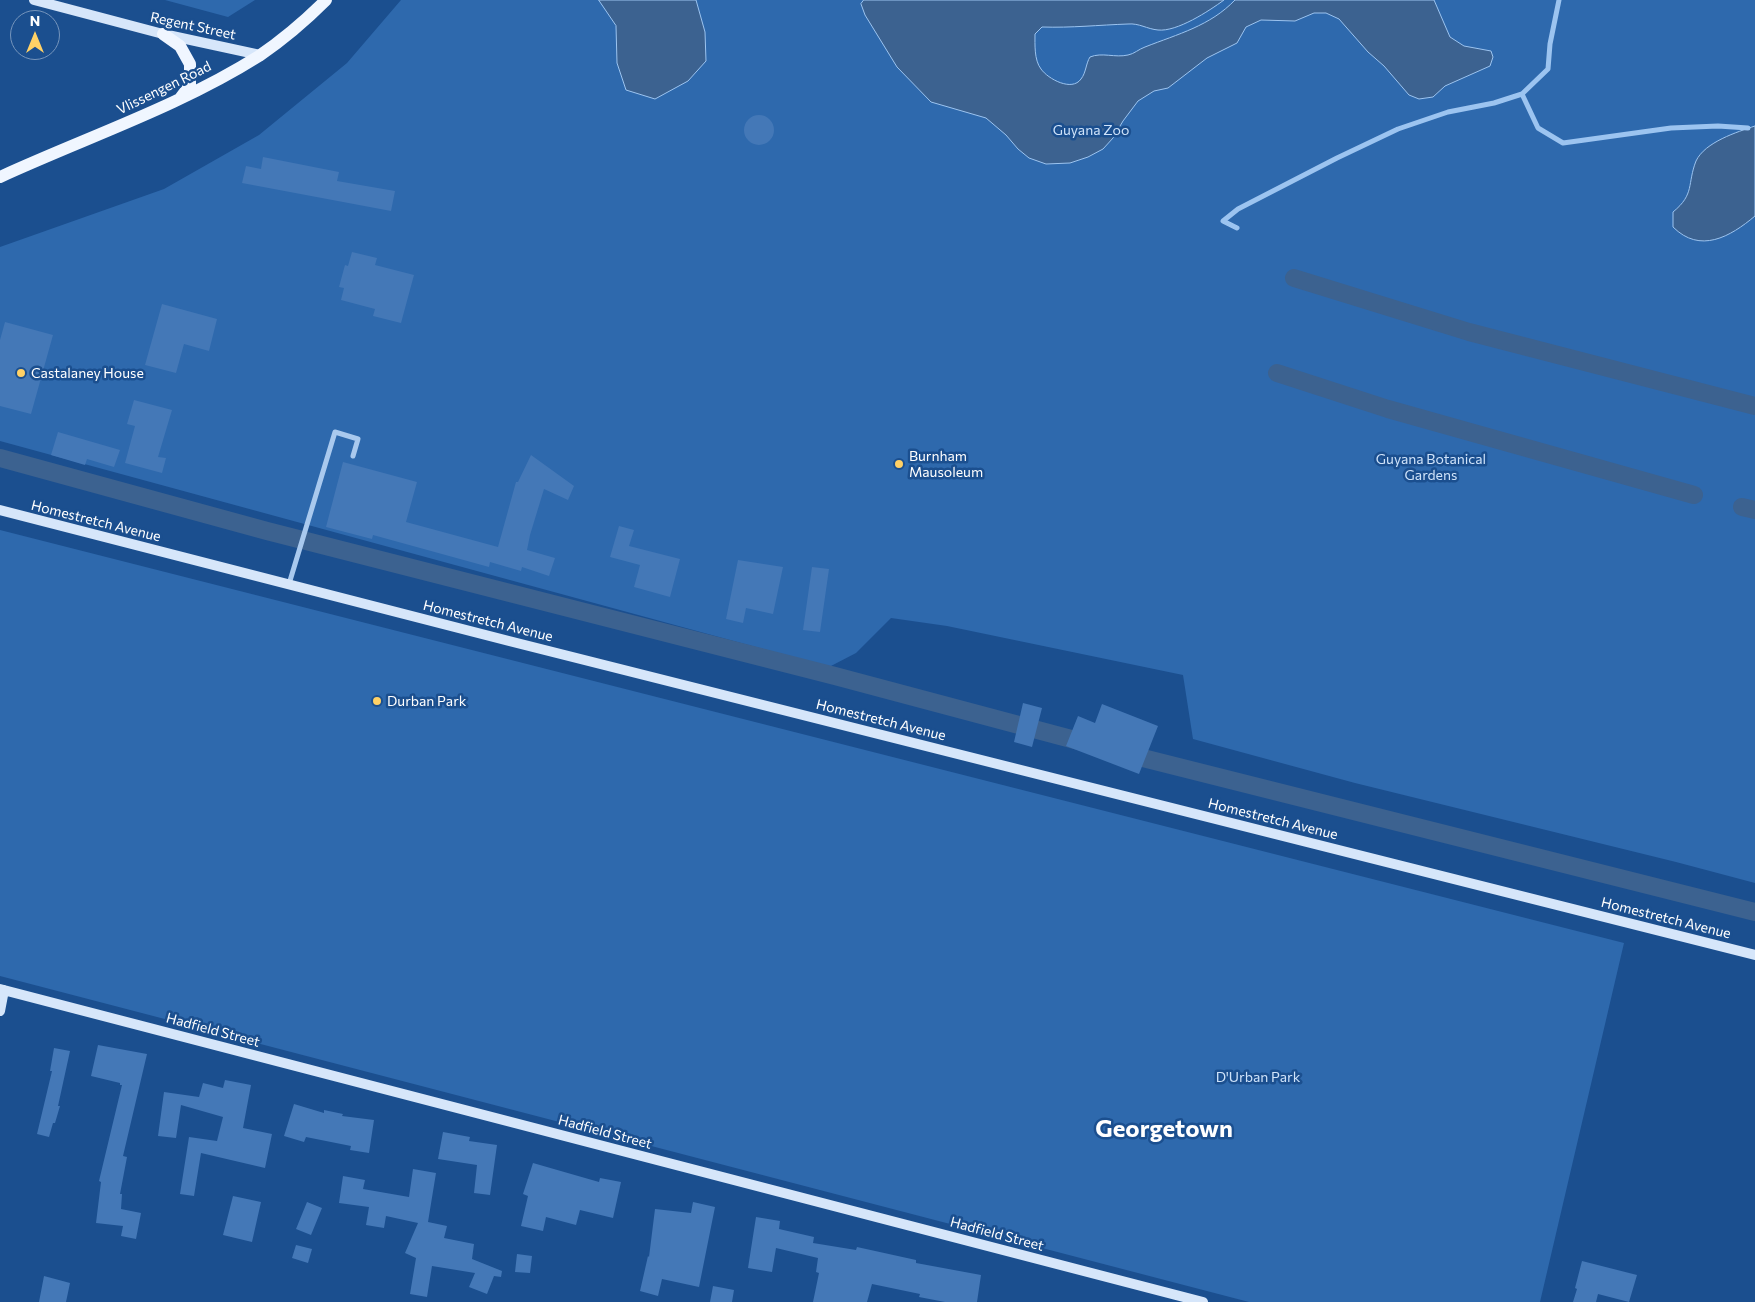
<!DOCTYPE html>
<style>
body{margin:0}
#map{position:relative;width:1755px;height:1302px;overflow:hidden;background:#1b4f8f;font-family:Commissioner,sans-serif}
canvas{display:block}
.north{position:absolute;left:10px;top:10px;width:50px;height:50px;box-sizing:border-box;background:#1b4f8f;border:1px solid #7695bc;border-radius:50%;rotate:0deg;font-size:14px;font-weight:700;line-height:20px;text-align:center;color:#fff}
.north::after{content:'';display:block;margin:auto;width:18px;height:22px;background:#ffd166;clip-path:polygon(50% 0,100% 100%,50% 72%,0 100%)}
</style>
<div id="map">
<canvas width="1755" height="1302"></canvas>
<div class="north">N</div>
</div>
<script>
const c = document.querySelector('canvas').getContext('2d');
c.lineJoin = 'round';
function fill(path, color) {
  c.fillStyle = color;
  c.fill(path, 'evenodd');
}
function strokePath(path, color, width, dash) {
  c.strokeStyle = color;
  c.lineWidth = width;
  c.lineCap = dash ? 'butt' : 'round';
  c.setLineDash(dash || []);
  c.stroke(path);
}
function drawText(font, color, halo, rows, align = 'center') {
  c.font = font + ' Commissioner,sans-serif';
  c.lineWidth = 5;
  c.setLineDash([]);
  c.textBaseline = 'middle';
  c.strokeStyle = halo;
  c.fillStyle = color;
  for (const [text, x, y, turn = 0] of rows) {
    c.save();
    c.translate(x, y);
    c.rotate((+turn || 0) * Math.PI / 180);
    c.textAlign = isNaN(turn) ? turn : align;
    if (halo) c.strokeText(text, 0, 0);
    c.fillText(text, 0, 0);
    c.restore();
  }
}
fill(new Path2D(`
 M165 0H255L228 17Z
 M401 0H1755V883L1676 862 1355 783 1193 739 1183 675 947 626 891 618 856 653 829 667 0 441V247L164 189 259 135 347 63Z
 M0 530 1624 943 1540 1302H1249L0 976Z`), '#2e69ad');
const water = new Path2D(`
 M599 0H696L705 32 706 61 688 81 655 99 626 90 617 63 616 26Z
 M864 0H1224C1209 11 1177 32 1158 30 1147 29 1139 23 1128 24 1099 25 1071 28 1042 27L1035 34C1035 44 1034 60 1041 69 1048 79 1072 92 1081 79 1086 73 1086 63 1090 57 1102 52 1115 58 1128 55 1134 54 1139 49 1145 47 1178 34 1210 26 1235 0H1434L1450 37 1464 46 1491 51 1493 57 1490 66 1445 86 1433 97 1419 99 1409 95 1384 66 1368 52 1339 19 1326 13H1314L1295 21 1261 20 1246 27 1237 43 1207 58 1168 88 1154 91 1138 101 1123 121 1113 138 1103 149 1088 157 1070 163 1046 164 1029 158 1018 149 1006 135 986 118 931 102 897 67 865 15 861 4Z
 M1755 126V216C1730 237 1700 254 1673 227V212C1695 194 1687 184 1696 161 1705 142 1737 132 1755 126Z`);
fill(water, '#3c6290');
strokePath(water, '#9cc4f0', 1);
strokePath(new Path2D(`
 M1522 94 1538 128 1563 143 1671 128 1718 126 1748 128
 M1237 228 1223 221 1238 209 1337 158 1398 129 1448 112 1494 103 1522 94 1548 69 1550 44 1559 0`), '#9cc4f0', 5);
strokePath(new Path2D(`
 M1294 278 1469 332 1755 406
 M1277 373 1388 409 1694 495
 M0 458 267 531 835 676 1090 744
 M1742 507 1755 510
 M1123 753 1755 912`), '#3c6290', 18);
fill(new Path2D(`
 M744 130a15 15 0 1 1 30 0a15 15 0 1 1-30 0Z
 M263 157 339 172 337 181 395 191 391 211 242 183 246 166 261 169Z
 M352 252 377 258 375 265 414 275 401 323 373 316 375 309 341 300 344 288 339 287 345 265 348 266Z
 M162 304 217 319 209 351 184 344 176 373 145 365Z
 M5 322 53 335 31 414 0 406V340Z
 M134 400 172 410 158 457 166 458 162 473 125 463 135 426 127 424Z
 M58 432 120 450 114 467 87 459 85 465 51 455Z
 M531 455 574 486 568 500 544 489 530 535 527 550 555 558 549 576 522 567 521 571 490 562 489 567 373 535 372 539 326 527 343 462 417 482 406 522 498 547 516 482H518Z
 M619 526 634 530 629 546 680 559 670 597 634 587 640 565 610 557Z
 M738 560 783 567 773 614 746 608 743 623 726 619Z
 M812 567 829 569 820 632 803 630Z
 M1023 703 1042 708 1032 747 1014 742Z
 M1102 704 1158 726 1139 774 1066 746 1078 716 1095 723Z
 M98 1045 147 1054 123 1156 127 1157 120 1194H122L121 1209 141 1213 136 1239 121 1236 123 1226 96 1223 101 1182 99 1181 122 1085H120V1083L91 1076Z
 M54 1048 70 1051 58 1106H60L55 1123H53L49 1137 37 1134 52 1071H50Z
 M225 1080 251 1085 243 1128 272 1134 265 1168 201 1153 194 1196 180 1194 189 1137 217 1141 223 1117 181 1105 176 1138 158 1136 164 1092 199 1097 203 1083 223 1088Z
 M294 1104 324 1113V1110L343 1114 342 1116 374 1120 369 1153 350 1150 351 1146 306 1137 304 1142 284 1136Z
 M443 1132 470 1137 469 1141 497 1145 490 1195 474 1193 477 1165 438 1159Z
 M533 1163 599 1182 600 1178 621 1182 613 1218 580 1210 576 1225 546 1217 543 1231 521 1226 528 1196 523 1194Z
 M413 1169 436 1173 428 1222 447 1226 444 1238 474 1244 472 1259 502 1271 501 1277 494 1276 487 1294 469 1287 475 1273 432 1266 427 1297 410 1294 416 1258 405 1253 418 1223 386 1216 384 1228 366 1225 369 1207 339 1203 343 1176 365 1180 363 1189 409 1197Z
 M233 1196 261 1202 252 1242 223 1235Z
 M307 1202 322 1208 311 1235 296 1229Z
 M693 1202 715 1207 699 1287 662 1279 658 1296 640 1291 648 1256 649 1257 655 1209 691 1213Z
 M756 1217 780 1221 779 1229 814 1237 813 1243 856 1250 857 1247 916 1260V1263L981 1275 977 1302H945L919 1297 920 1294 872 1284 867 1302H813L819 1273 816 1272 818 1258 776 1248 772 1272 748 1268Z
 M296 1245 312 1249 308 1263 292 1258Z
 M517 1254 532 1256 530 1273 515 1272Z
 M1582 1261 1637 1275 1629 1302 1598 1294 1596 1302H1573L1577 1289 1575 1288Z
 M44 1276 70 1283 66 1302H39Z
 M713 1286 734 1290 732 1302H710Z`), '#4478b7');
strokePath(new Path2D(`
 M289 584 335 432 358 439 353 456`), '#a9c9ee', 5);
strokePath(new Path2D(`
 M34 0 163 34 260 55
 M0 510 509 641 1755 955
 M0 989 1203 1302
 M0 1011 4 990`), '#d6e6fa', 10);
strokePath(new Path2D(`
 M163 34 180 46 190 64V85L181 97
 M0 177C87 137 178 107 259 56 281 41 307 19 326 0`), '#f0f6ff', 12);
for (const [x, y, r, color] of [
 [21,373,5,"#ffd166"],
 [899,464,5,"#ffd166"],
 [377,701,5,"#ffd166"]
]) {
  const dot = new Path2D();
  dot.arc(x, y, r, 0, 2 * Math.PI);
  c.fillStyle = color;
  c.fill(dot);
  strokePath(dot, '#1b4f8f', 2);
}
drawText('14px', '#fff', '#1b4f8f', [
 ["Regent Street",193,26,12],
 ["Vlissengen Road",164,88,-26],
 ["Homestretch Avenue",96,521,14],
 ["Homestretch Avenue",488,621,14],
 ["Homestretch Avenue",881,720,14],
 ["Homestretch Avenue",1273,819,14],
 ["Homestretch Avenue",1666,918,14],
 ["Hadfield Street",213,1030,15],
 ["Hadfield Street",605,1132,15],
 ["Hadfield Street",997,1234,15]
]);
drawText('14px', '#cfe3fa', '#1b4f8f', [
 ["Guyana Zoo",1091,130],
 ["Guyana Botanical",1431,459],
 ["Gardens",1431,475],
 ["D'Urban Park",1258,1077]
]);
drawText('14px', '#fff', '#1b4f8f', [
 ["Castalaney House",31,373],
 ["Burnham",909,456],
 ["Mausoleum",909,472],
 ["Durban Park",387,701]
], 'left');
drawText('bold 24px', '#fff', '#1b4f8f', [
 ["Georgetown",1164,1129]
]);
</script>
